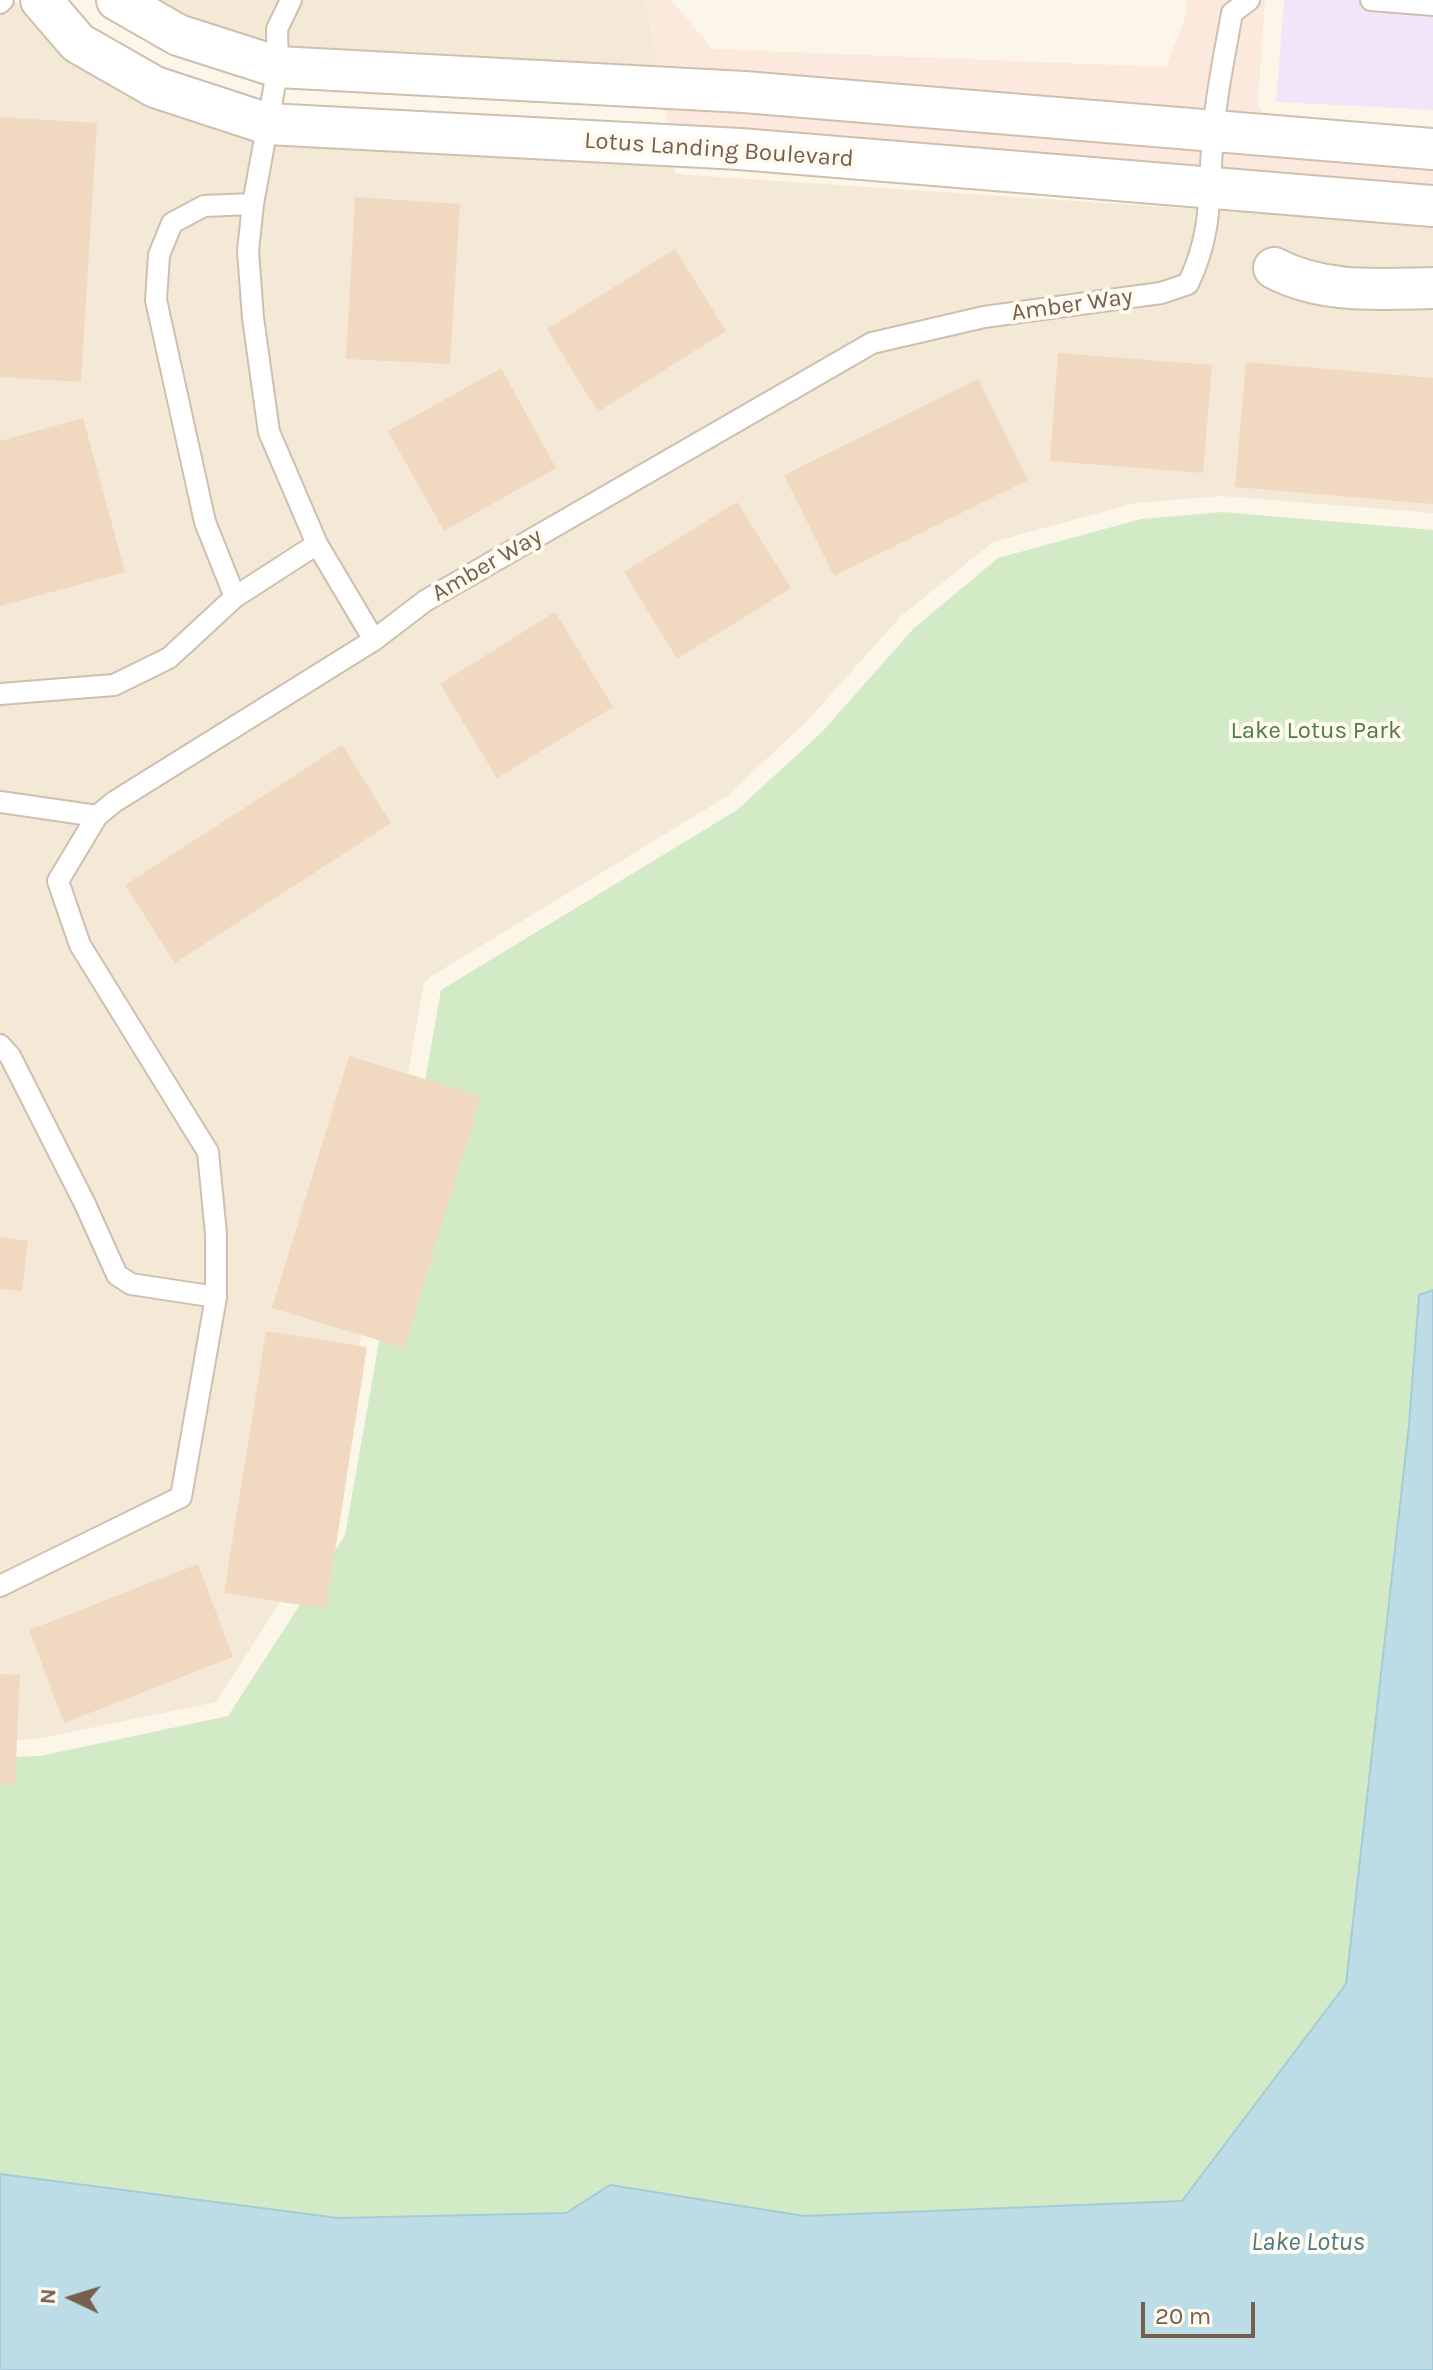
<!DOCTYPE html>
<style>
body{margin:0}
#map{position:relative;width:1433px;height:2370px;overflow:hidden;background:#fcf6e9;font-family:Karla,sans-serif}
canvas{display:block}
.north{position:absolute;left:32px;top:2258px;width:80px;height:80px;-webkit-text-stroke:6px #fffaf0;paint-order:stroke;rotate:274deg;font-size:22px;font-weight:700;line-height:32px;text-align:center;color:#765f4d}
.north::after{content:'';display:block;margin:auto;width:28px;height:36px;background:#765f4d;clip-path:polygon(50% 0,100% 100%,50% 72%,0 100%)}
.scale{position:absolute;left:1141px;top:2302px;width:114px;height:36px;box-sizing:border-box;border:4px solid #765f4d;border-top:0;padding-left:10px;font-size:24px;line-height:28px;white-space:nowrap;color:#765f4d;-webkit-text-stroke:6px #fffaf0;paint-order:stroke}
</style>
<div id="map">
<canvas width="1433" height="2370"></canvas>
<div class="north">N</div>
<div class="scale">20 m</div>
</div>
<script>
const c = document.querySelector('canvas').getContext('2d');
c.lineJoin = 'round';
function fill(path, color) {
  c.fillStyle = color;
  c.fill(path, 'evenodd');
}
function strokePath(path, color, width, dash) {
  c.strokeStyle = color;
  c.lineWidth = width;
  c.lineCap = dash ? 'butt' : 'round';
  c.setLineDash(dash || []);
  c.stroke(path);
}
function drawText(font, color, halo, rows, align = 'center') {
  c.font = font + ' Karla,sans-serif';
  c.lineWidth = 8;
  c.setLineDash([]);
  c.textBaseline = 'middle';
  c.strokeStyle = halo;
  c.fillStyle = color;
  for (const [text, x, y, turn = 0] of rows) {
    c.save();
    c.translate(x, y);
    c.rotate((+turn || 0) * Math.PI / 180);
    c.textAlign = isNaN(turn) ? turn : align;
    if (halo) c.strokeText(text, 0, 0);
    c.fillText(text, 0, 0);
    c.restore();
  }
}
fill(new Path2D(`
 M0 0H14L66 59 148 105 673 165 675 174 1433 225V513L1221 496 1135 503 993 542 901 616 807 721 726 797 430 977 424 983 327 1529 216 1702 37 1739 0 1741Z
 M157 0H645L659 68 282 48 188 17Z`), '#f4e9d7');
fill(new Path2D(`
 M645 0H671L713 49 1166 67 1187 12V0H1265L1258 101 1261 111 1272 118 659 68Z
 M664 107 1433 168V187L668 126Z`), '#fce9dd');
fill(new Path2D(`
 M1284 0H1433V110L1276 102Z`), '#f3e5f9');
fill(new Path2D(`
 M1223 512 1433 530V2370L1422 1294 1418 1295 1409 1425 1346 1984 1182 2201 804 2216 610 2185 566 2213 338 2218 0 2174V1757L40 1756 228 1716 345 1535 441 990 737 810 822 732 914 628 998 558 1141 519Z`), '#d3eac7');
const water = new Path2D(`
 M1433 1290V2370H0V2174L338 2218 566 2213 610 2185 804 2216 1182 2201 1346 1984 1409 1425 1419 1295Z`);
fill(water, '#bddde6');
strokePath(water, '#a4cbd7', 2);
fill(new Path2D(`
 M0 117 97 123 81 382 0 377Z
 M355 197 460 204 450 364 346 359Z
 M675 249 726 331 598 412 547 329Z
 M1058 353 1212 365 1203 473 1050 461Z
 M1246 362 1433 378V504L1235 487Z
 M501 368 556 468 444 531 388 431Z
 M978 379 1028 480 834 576 784 475Z
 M83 418 125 572 0 606V441Z
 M737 502 791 588 677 659 624 572Z
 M555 612 613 707 497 778 440 684Z
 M342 745 391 823 175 963 125 885Z
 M349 1056 481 1096 404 1348 272 1308Z
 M0 1237 28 1241 22 1291 0 1289Z
 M266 1331 367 1347 326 1609 224 1593Z
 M198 1564 233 1657 64 1723 29 1630Z
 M0 1674 20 1675 15 1784 0 1783Z`), '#f1d8c1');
const service = new Path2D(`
 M291 0 277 29 278 67 253 204 248 251 253 318 269 432 317 544 374 640
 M1371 0 1433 5
 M0 3 3 0
 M235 597 205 522 156 300 159 255 172 223 204 206 253 204
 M0 694 114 685 169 658 235 597 317 544
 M0 802 97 816
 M0 1045 10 1056 85 1204 117 1275 131 1284 216 1297
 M0 1586 181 1497 216 1297V1234L208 1152 80 945 58 881 97 816 114 802 374 640 425 601 872 343 984 317 1161 293 1188 284C1214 230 1208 191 1213 134 1216 94 1225 53 1232 13L1249 0`);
const minor = new Path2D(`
 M41 0 78 43 155 87 268 124 740 149 1433 206
 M117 0 178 35 278 67 744 92 1433 149
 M1274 268C1323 294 1379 289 1433 288`);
strokePath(service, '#cebfaf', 24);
strokePath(minor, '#cebfaf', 44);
strokePath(service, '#fff', 20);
strokePath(minor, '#fff', 40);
drawText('24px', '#765f4d', '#fffaf0', [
 ["Lotus Landing Boulevard",719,150,4],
 ["Amber Way",1072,305,-8],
 ["Amber Way",487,565,-30]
]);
drawText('24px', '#517b45', '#fffaf0', [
 ["Lake Lotus Park",1316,731]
]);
drawText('italic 26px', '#477989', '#fffaf0', [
 ["Lake Lotus",1308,2243]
]);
</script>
